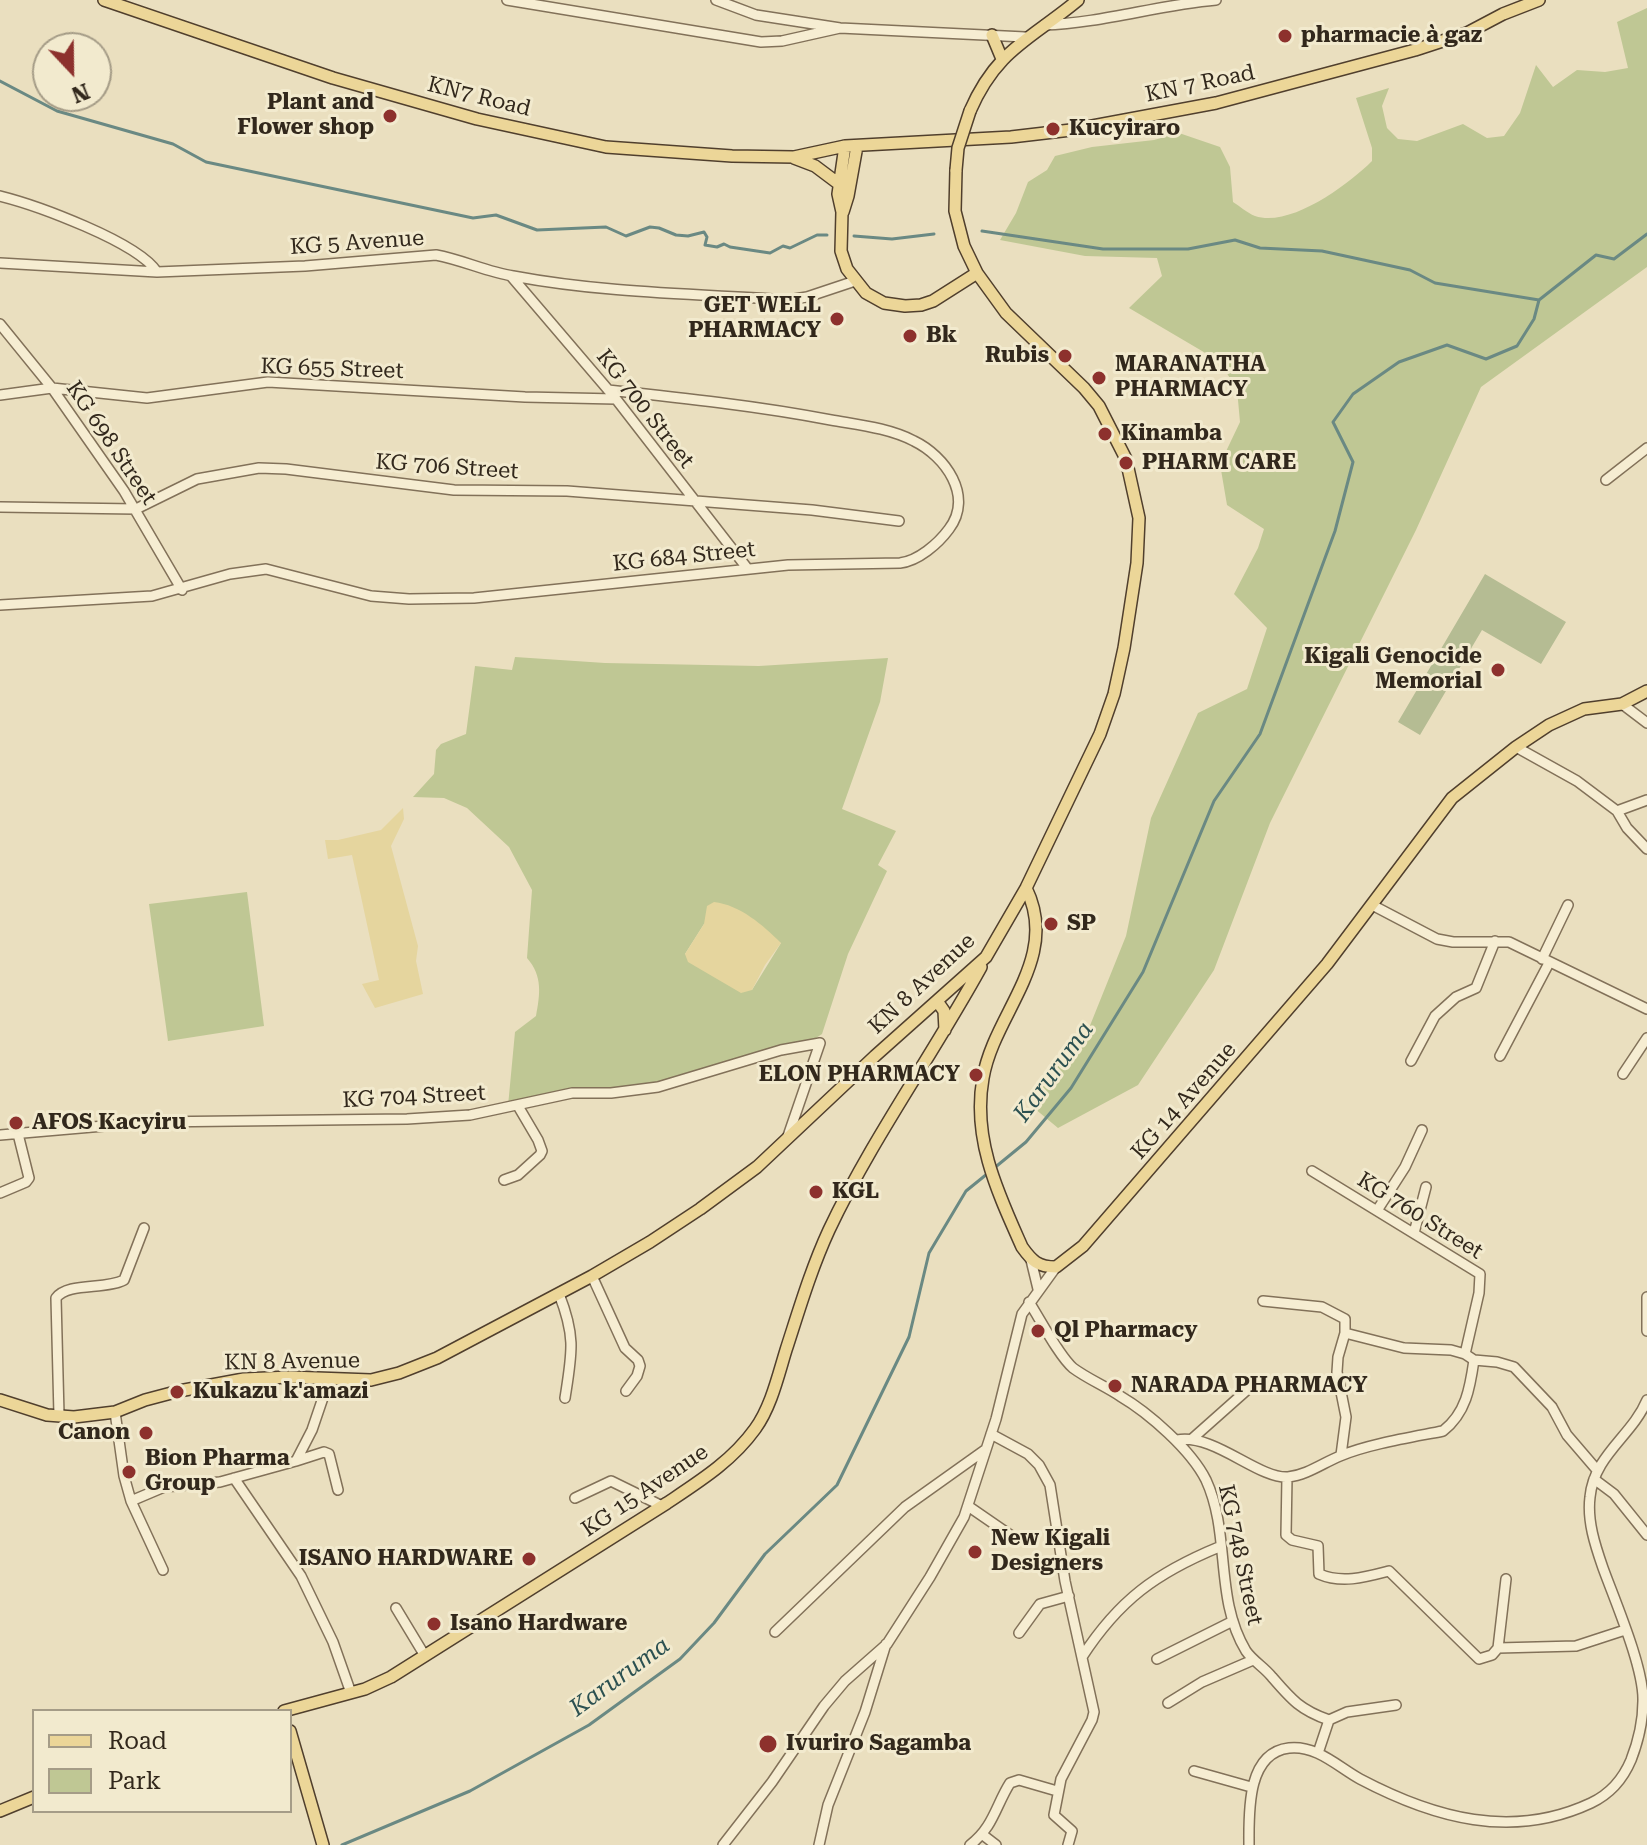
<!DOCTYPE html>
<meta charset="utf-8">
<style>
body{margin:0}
#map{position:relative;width:1647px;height:1845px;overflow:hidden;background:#eadfbf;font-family:"Roboto Serif",serif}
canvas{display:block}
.legend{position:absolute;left:32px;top:1709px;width:260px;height:104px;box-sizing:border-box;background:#f2eace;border:2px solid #a59c87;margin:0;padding:10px 14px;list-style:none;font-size:24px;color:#32281c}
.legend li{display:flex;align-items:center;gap:16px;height:40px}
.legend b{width:40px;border:2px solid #a59c87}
.north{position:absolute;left:32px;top:32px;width:80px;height:80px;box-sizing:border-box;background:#f2eace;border:2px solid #a59c87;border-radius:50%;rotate:158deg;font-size:22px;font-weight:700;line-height:32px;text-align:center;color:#32281c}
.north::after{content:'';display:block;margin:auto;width:28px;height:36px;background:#8d312d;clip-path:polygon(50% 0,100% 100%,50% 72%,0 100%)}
</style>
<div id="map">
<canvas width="1647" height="1845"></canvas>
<ul class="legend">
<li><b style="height:10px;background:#ecd698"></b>Road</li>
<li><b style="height:22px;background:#bfc794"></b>Park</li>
</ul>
<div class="north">N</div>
</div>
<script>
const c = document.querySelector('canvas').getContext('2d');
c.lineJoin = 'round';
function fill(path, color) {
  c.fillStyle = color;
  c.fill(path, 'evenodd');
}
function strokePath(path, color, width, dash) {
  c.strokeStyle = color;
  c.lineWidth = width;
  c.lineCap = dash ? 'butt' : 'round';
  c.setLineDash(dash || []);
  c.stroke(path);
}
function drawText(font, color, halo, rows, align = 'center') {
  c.font = font + ' "Roboto Serif",serif';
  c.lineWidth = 6;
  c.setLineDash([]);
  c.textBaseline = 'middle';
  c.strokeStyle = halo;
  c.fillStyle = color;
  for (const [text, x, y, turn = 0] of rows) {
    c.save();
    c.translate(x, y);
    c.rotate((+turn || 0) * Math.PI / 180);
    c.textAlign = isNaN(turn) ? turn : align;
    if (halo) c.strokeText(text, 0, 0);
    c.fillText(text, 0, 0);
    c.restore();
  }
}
fill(new Path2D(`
 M1647 8V267L1481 387 1416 530 1270 823 1214 970 1138 1085 1058 1128 1028 1103 1089 1028 1126 936 1151 818 1198 713 1247 689 1267 628 1234 594 1258 548 1264 529 1227 505 1220 464 1240 422 1237 389 1219 361 1129 308 1162 276 1157 258 1085 256 1000 240 1016 213 1028 182 1047 170 1055 156 1092 147 1154 140 1179 133 1220 147 1230 167 1233 202C1240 206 1247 213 1255 216 1290 228 1348 185 1372 161V148L1356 98 1389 88 1382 106 1387 128 1398 139 1417 141 1463 124 1487 138 1504 136 1520 113 1536 65 1553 87 1577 70 1605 72 1628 68 1617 22Z
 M515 657 605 663 759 666 888 658 880 702 842 809 896 831 878 865 887 871 848 954 822 1034 816 1038 672 1088 633 1093 568 1091 508 1106 515 1032 536 1016C540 995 543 976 527 958L532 890 509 847 467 808 444 798 413 797 434 774 436 750 441 744 466 734 475 666 512 670ZM704 924 781 943 752 990 685 954Z
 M247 892 264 1026 168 1041 149 904Z`), '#bfc794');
fill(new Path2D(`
 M403 808 404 819 391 846 418 946 416 961 423 994 375 1008 362 984 379 980 352 855 328 859 325 840H338L381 830Z
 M714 902C740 905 763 925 781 943L765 965 752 990 741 993 688 962 685 954 704 924 707 906Z`), '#e5d59e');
fill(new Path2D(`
 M1485 574 1566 622 1541 664 1482 630 1420 735 1398 722Z`), '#b5bc93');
strokePath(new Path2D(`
 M0 81 57 111 173 144 206 162 473 218 496 215 537 230 606 227 626 236 650 227 659 228 676 235 688 236 704 232 707 237 705 245 717 247 724 244 730 247 770 253 783 246 790 248 817 235H827
 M982 231 1103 249H1188L1235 240 1260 248 1322 251 1410 270 1435 283 1539 300 1596 255 1614 259 1647 234
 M854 236 892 239 934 234
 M993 1169 1026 1142 1071 1088 1143 972 1214 801 1260 734 1335 531 1353 462 1333 422 1353 394 1399 362 1447 345 1486 359 1517 346 1534 319 1539 300
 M342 1845 470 1791 589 1725 680 1659 714 1623 765 1554 837 1485 909 1337 929 1253 966 1191 987 1174`), '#6a8983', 3);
const minor = new Path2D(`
 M507 0 761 42 782 41 840 28
 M716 0 756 15 840 28 1025 37
 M1044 25C1102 23 1158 5 1216 0
 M0 196C36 205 138 242 157 272
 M0 263 157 272 305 266 436 255C463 260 487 272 513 276 603 293 697 294 788 300L807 297 855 281
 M511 276 616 399 747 568
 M0 324 52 388 124 491 182 590
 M0 395 52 388 147 398 268 382 525 397 616 399
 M1606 480 1647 448
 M0 507 136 509 197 479 259 468 286 469 454 490 567 491 812 510 899 521
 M0 605 152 596 230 574 266 569 371 596 409 599 474 598 788 565 900 563C918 561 938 544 949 529 974 496 945 456 914 441 889 428 859 425 831 420 758 406 683 398 608 390
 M1622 704 1647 723
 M1516 747 1577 781 1617 811 1627 828 1647 849
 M1617 811 1647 800
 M1374 906 1437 939 1453 942H1509L1647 1009
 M1542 959 1568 905
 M1500 1056 1549 963
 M1411 1061 1435 1016 1456 997 1476 988 1495 941
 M1623 1074 1647 1038
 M0 1135 150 1122 407 1119 470 1115 572 1093H611L658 1087 781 1050 820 1043 788 1136
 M1312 1171 1480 1274 1479 1293 1465 1354
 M504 1180 518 1175 540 1155 542 1151 538 1140 518 1106
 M0 1193 26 1182 29 1178 18 1134
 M1378 1209 1405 1167 1422 1130
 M1414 1233 1426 1187
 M1031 1260 1038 1289
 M592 1276 625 1348 638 1360 640 1366 637 1376 626 1391
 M559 1294C576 1337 572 1353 565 1398
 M1647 1297V1331
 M1263 1301 1322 1307 1345 1319V1333L1404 1348 1451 1350 1465 1354 1474 1360 1497 1362 1514 1367 1552 1407 1567 1435 1597 1470
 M1029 1302C1040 1319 1059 1356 1073 1368 1088 1379 1105 1386 1120 1396 1149 1413 1191 1450 1206 1480 1231 1534 1214 1598 1246 1651 1253 1661 1264 1667 1272 1677 1291 1699 1300 1710 1329 1720L1318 1753
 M115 1412 124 1476 131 1501 163 1570
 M59 1415 56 1298C68 1282 105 1290 124 1280L144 1228
 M991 1434 1028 1454 1039 1465 1050 1485 1065 1581 1094 1712 1092 1720 1061 1779 1054 1815 1072 1831 1068 1845
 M1193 1438 1247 1390
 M1177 1440C1214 1433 1258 1479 1288 1477 1307 1475 1323 1463 1340 1456 1368 1444 1413 1437 1443 1431 1466 1413 1470 1388 1474 1360
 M1341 1455 1346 1417 1337 1372 1338 1357 1345 1333
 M296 1461 324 1452 329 1454 338 1490
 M1287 1477 1286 1535 1292 1540 1318 1546 1319 1574C1342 1584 1366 1577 1389 1571L1479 1659 1492 1655 1498 1648 1576 1646 1625 1630
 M234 1478 301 1576 333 1642 351 1693
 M1594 1479 1614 1494 1647 1535
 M575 1498 611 1481 662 1506
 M131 1501 164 1487 220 1482 296 1461 312 1430 329 1380
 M968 1506 1013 1537
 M396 1608 425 1656
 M775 1632 905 1507 985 1450
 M1019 1633 1040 1604 1069 1596
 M1498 1648 1506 1579
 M1082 1657C1119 1600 1156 1573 1219 1547
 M1157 1659 1233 1621
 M1168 1703 1202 1682 1253 1660
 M1329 1720 1347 1712 1396 1705
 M1194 1771 1251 1787
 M983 1835 996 1845
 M723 1845 772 1782 824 1706 845 1681 887 1644 930 1577 964 1517 996 1419 1022 1314 1056 1267
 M819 1845 828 1805 865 1712 886 1644
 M970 1845C993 1828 996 1805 1010 1783L1019 1780 1057 1791
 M1249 1845C1249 1814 1246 1753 1289 1748 1317 1745 1338 1767 1360 1779 1434 1818 1512 1840 1591 1803 1610 1794 1623 1779 1631 1760 1638 1742 1643 1720 1643 1701 1644 1668 1615 1601 1603 1568 1595 1545 1587 1521 1590 1497 1594 1455 1632 1436 1647 1400`);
const major = new Path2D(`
 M104 0 333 78 477 119 606 147 732 156 794 157 845 146 1011 137 1071 130 1216 103 1415 50 1467 33 1503 14 1539 0
 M992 35 1002 59
 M970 111C997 49 1030 40 1078 0
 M845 146 838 194 842 212 841 251 847 269 866 293 884 303 905 306 921 305 933 301 977 273
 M794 158 815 166 839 184
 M843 212 848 196 857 146
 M1026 888C1061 959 994 1013 983 1078 972 1139 998 1193 1022 1247 1032 1261 1038 1267 1056 1267L1083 1246 1327 964 1452 798 1516 747 1549 725 1584 709 1622 704 1647 691
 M937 1001 944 1011 945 1030
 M0 1400 47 1415 74 1417 115 1412 145 1400 179 1391 244 1379 290 1377 371 1380 399 1373 437 1358 592 1276 650 1242 700 1209 757 1167 875 1056 986 957 1026 888 1100 734 1114 694 1124 648 1137 563 1139 518 1126 459 1099 406 1084 388 1006 313 977 273 964 246 955 211 956 170
 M284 1711 365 1689 391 1677 667 1503C700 1481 732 1461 755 1429 771 1407 778 1376 786 1350 799 1310 811 1269 829 1230 872 1139 932 1056 981 967
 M290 1731 323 1845
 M0 1811 34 1797`);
strokePath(minor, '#827159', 12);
strokePath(major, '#503f2d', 14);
strokePath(minor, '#f6edd2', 9);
strokePath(major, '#ecd698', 11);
const majorBridge = new Path2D(`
 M956 170 958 148 970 111`);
strokePath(majorBridge, '#503f2d', 14, []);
strokePath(majorBridge, '#ecd698', 11);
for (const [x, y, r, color] of [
 [1285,36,8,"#8d312d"],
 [390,116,8,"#8d312d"],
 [1053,129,8,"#8d312d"],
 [837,319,8,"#8d312d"],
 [910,336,8,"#8d312d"],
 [1065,356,8,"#8d312d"],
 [1099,378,8,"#8d312d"],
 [1105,434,8,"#8d312d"],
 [1126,463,8,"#8d312d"],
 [1498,670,8,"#8d312d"],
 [1051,924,8,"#8d312d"],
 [976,1075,8,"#8d312d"],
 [16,1123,8,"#8d312d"],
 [816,1192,8,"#8d312d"],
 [1038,1331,8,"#8d312d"],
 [1115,1386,8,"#8d312d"],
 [177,1392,8,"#8d312d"],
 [146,1433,8,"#8d312d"],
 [129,1472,8,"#8d312d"],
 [975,1552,8,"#8d312d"],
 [529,1559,8,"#8d312d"],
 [434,1624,8,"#8d312d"],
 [768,1744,10,"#8d312d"]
]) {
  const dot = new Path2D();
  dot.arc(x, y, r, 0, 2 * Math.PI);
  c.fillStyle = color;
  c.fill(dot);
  strokePath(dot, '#f2eace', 3);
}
drawText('bold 22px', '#32281c', '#f2eace', [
 ["pharmacie à gaz",1301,36],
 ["Plant and",374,103,"right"],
 ["Flower shop",374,128,"right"],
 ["Kucyiraro",1069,129],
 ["GET WELL",821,306,"right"],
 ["PHARMACY",821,331,"right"],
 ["Bk",926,336],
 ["Rubis",1049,356,"right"],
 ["MARANATHA",1115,365],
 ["PHARMACY",1115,390],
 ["Kinamba",1121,434],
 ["PHARM CARE",1142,463],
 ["Kigali Genocide",1482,657,"right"],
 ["Memorial",1482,682,"right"],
 ["SP",1067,924],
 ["ELON PHARMACY",960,1075,"right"],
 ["AFOS Kacyiru",32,1123],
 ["KGL",832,1192],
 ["Ql Pharmacy",1054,1331],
 ["NARADA PHARMACY",1131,1386],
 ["Kukazu k'amazi",193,1392],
 ["Canon",130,1433,"right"],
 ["Bion Pharma",145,1459],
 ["Group",145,1484],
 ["New Kigali",991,1539],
 ["Designers",991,1564],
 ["ISANO HARDWARE",513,1559,"right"],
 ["Isano Hardware",450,1624],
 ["Ivuriro Sagamba",786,1744]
], 'left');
drawText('22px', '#32281c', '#f2eace', [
 ["KN 7 Road",1200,84,-12],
 ["KN7 Road",479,97,14],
 ["KG 5 Avenue",357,243,-4],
 ["KG 655 Street",332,369,2],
 ["KG 700 Street",645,409,52],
 ["KG 698 Street",111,443,56],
 ["KG 706 Street",447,467,4],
 ["KG 684 Street",684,557,-6],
 ["KN 8 Avenue",922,984,-43],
 ["KG 704 Street",414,1097,-3],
 ["KG 14 Avenue",1184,1101,-49],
 ["KG 760 Street",1420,1216,32],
 ["KN 8 Avenue",292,1362,-1],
 ["KG 15 Avenue",645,1491,-34],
 ["KG 748 Street",1240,1555,78]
]);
drawText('italic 24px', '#2c5151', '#f2eace', [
 ["Karuruma",1054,1072,-54],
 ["Karuruma",620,1677,-36]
]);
</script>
